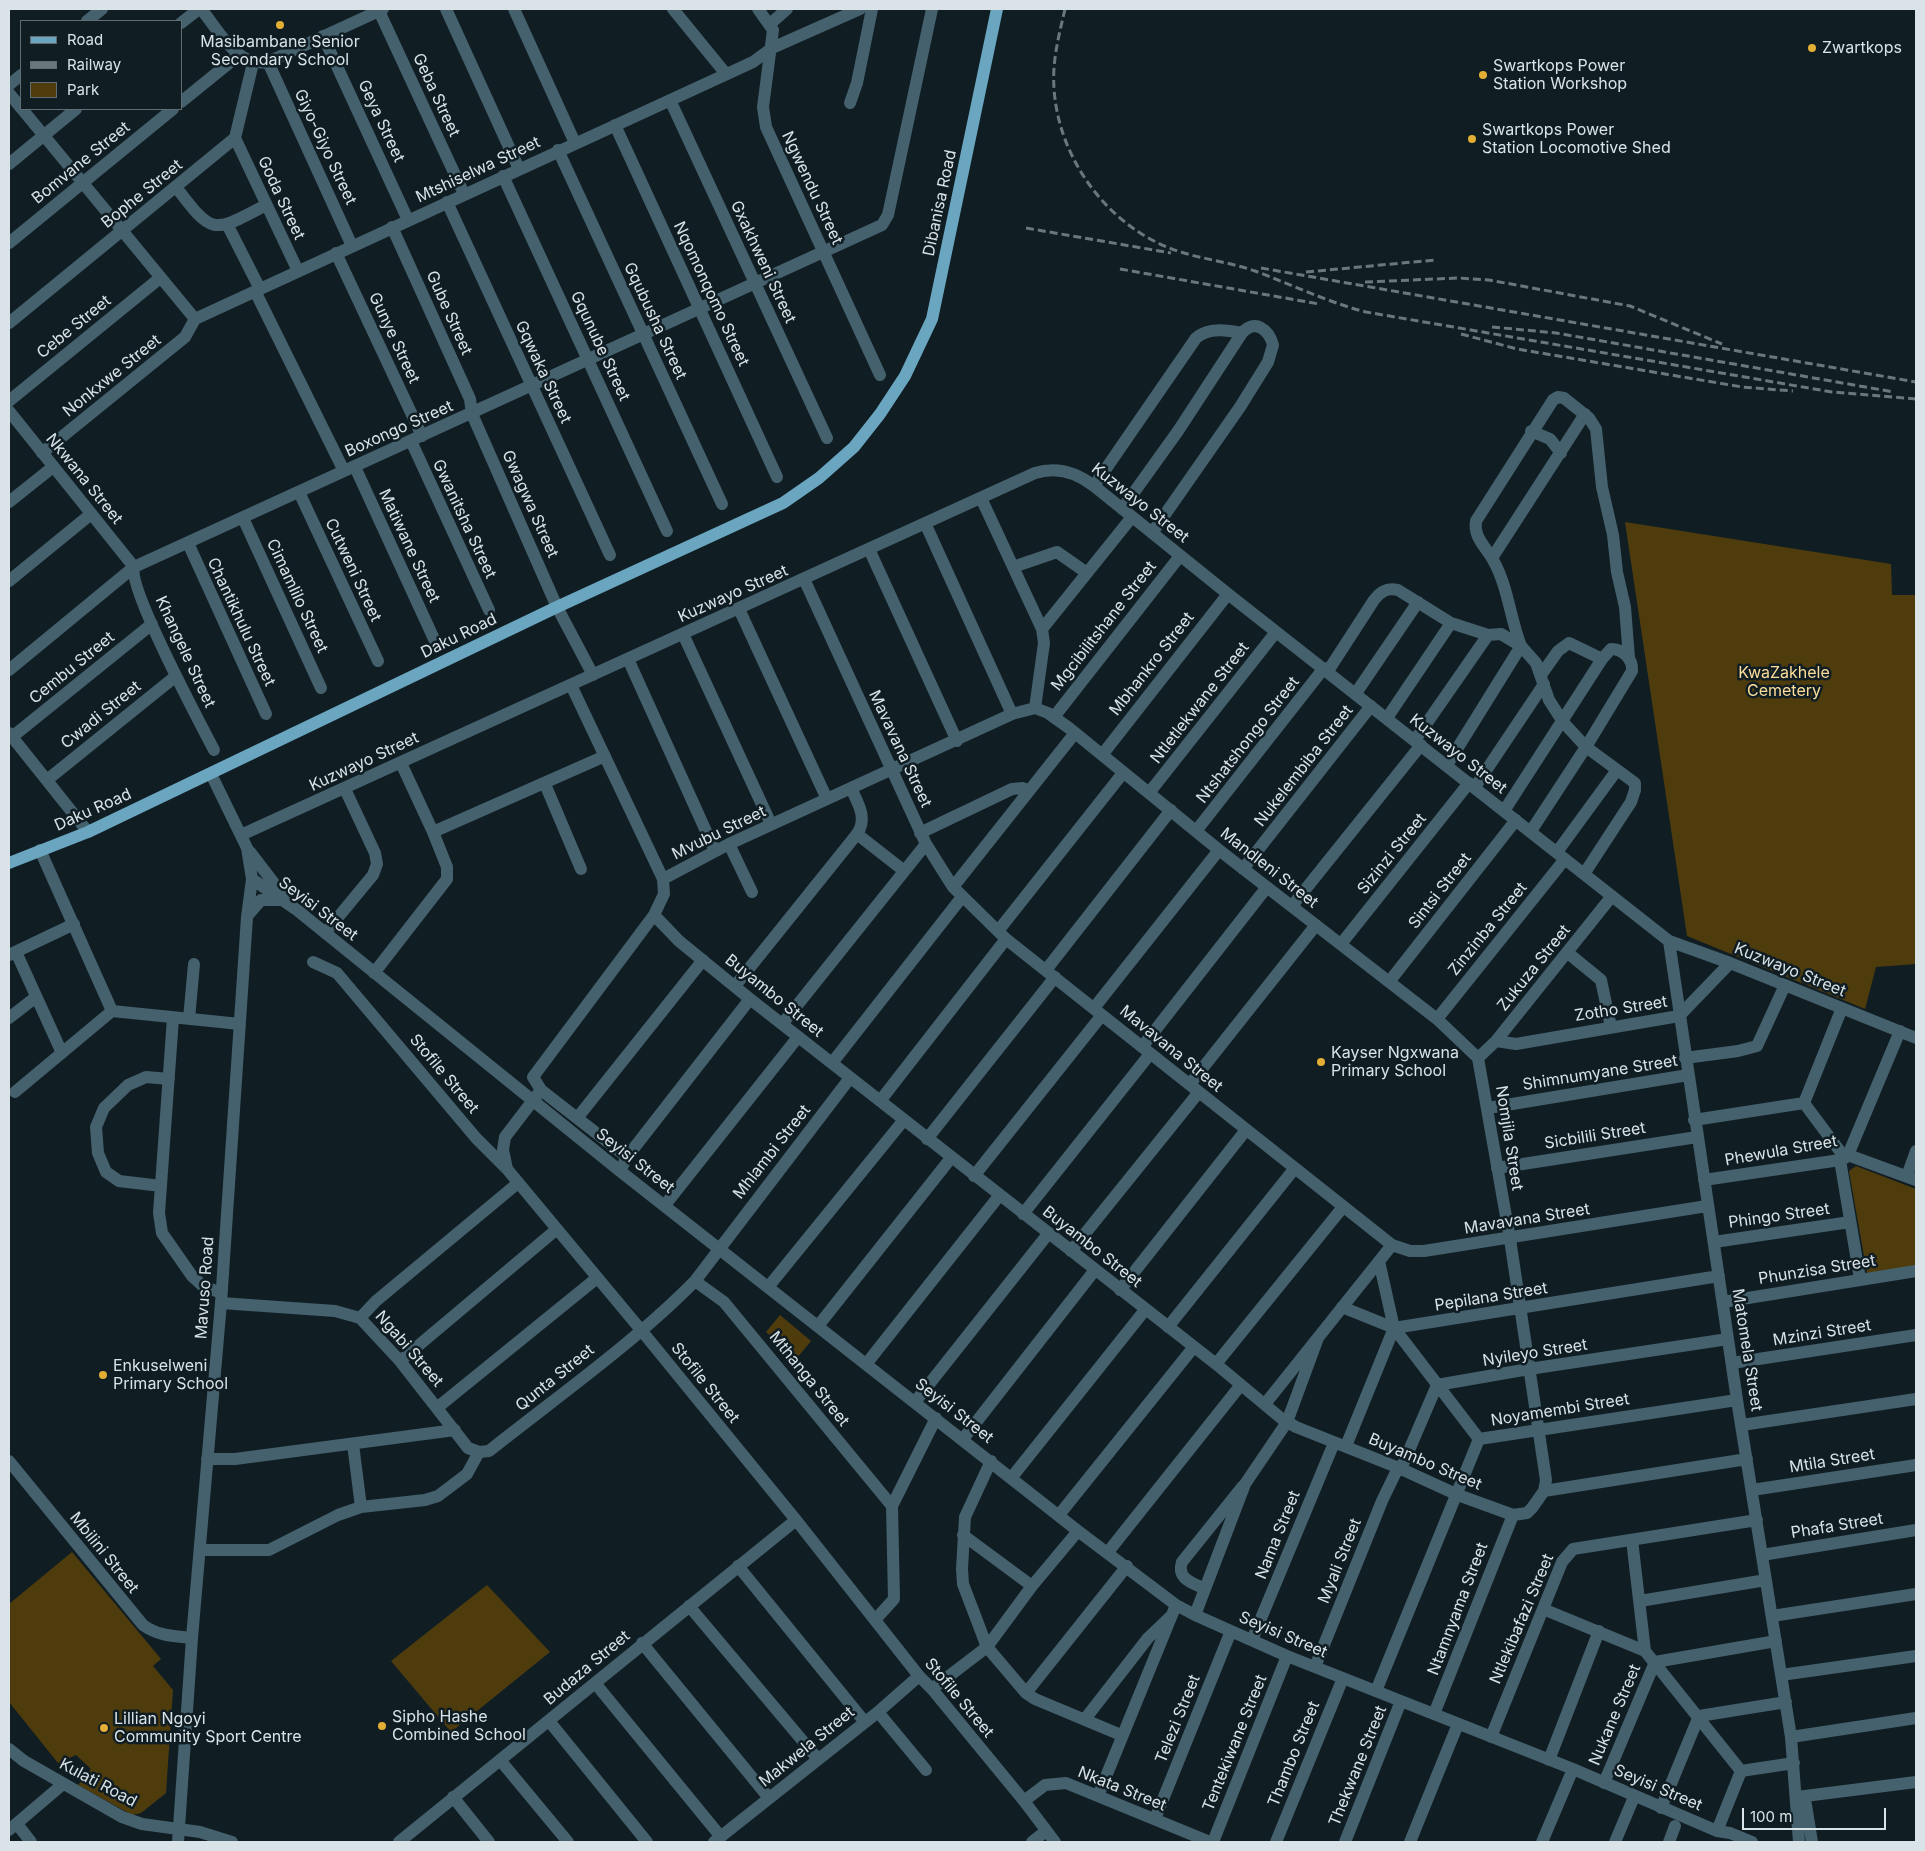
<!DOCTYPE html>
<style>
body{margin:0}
#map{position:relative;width:1925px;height:1851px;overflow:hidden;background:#101e24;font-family:Inter,sans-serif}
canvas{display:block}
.frame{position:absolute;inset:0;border:10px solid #dae3e7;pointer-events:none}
.legend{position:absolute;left:20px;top:20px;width:162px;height:90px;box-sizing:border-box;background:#101e24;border:1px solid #616d72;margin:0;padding:6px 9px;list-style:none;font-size:15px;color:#dae3e7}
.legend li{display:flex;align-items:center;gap:10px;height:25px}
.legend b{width:25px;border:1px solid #616d72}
.scale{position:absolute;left:1742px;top:1808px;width:144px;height:22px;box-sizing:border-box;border:2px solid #dae3e7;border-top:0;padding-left:6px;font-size:15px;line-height:18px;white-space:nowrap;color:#dae3e7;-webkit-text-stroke:4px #101e24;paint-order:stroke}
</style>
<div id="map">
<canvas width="1925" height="1851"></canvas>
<div class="frame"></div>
<ul class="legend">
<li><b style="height:6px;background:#6ba6c0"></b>Road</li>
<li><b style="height:6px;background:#6c777c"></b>Railway</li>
<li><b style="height:14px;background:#4f3c0d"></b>Park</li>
</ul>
<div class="scale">100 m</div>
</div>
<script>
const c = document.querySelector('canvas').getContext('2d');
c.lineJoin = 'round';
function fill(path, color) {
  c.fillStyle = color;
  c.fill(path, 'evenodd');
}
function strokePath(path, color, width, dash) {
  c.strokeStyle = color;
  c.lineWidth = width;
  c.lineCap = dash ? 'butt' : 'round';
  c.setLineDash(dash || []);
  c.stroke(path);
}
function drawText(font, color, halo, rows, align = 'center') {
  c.font = font + ' Inter,sans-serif';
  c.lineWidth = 5;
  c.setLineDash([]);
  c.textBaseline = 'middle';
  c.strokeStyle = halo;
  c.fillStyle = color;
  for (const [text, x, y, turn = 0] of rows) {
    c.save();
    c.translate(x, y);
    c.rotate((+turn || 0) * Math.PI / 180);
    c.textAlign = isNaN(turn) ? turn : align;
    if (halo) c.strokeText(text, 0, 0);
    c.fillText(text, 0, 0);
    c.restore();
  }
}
fill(new Path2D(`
 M1625 522 1891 564 1892 595H1916V964L1876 967 1865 1009 1687 936Z
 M1856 1166 1916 1189V1267L1867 1273 1849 1171Z
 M780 1315 811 1341 797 1358 766 1332Z
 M72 1552 161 1659 153 1666 173 1690 166 1793 141 1813 132 1815 78 1785 91 1769 76 1755 58 1763 9 1702V1604Z
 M487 1585 550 1652 451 1732 391 1661Z`), '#4f3c0d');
strokePath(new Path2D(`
 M201 9C218 29 237 68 268 62L383 9
 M446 9 519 169
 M514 9 575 143
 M673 9 726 74
 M758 9 773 30 763 107 766 127 880 375
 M379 11 464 194
 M87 21 102 9
 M181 23 199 9
 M770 24 787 9
 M323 36 408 220
 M268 62 352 246
 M9 85 21 75
 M9 93 21 108
 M670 100 827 438
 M181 102 239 55
 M850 103 857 83 872 9
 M22 109 195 319
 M615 125 777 477
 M235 138 298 271
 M558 150 722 504
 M9 164 76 109
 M503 176 667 531
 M176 187C213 236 213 233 266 205
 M447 202 610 555
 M228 226 260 289
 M392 227 470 399 472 414 557 607 593 675
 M9 243 173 109
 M336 253 422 436
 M255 291 344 471
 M195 319 753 62 772 48 860 9
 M9 323 235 138 253 63
 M9 401 160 278
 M9 411 134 567C128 588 200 723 214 750
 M1531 431 1550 439 1561 453
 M411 441 489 610
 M42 453 185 337 195 319
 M355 467 434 639
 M1094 486 1196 338C1209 327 1227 330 1242 333
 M299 492 378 661
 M981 498 1042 629
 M9 502 53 467
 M1122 509 1178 431 1242 333C1255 318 1269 330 1273 345L1268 362 1240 407 1152 533
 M243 518 321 688
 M925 523 1012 714
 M188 543 266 714
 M869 549 957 741
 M1492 558 1585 414
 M1013 567 1057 552 1087 573
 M804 579 926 844 953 887 1006 939 1392 1245 1410 1251H1424L1707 1206
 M9 581 91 514
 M739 609 827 799
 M683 634 771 824
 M628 659 715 851
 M9 670 134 567 882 225 888 215 932 9
 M1328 671 1374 600C1380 592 1387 587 1398 590L1451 623 1488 635 1501 634 1521 646 1536 663 1549 700 1563 722 1586 747 1635 783V790L1631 802 1584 874
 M1541 675 1558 651 1569 643 1602 659
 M571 685 663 879
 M1356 693 1418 602
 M1035 708 1044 643 1042 629 1132 517
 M1054 717 1180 556
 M1387 718 1451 623
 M9 733 88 832
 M12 737 152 624
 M1415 740 1488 635
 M1102 755 1228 594
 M401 763 433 832 605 756
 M1447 765 1521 646C1510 618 1508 586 1493 560 1486 547 1473 537 1476 521L1553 400 1558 397 1564 398 1589 418 1596 429 1602 487 1613 535 1617 572 1625 607 1629 658
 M47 780 176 676
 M545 784 581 869
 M1475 787 1544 684
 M851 788C858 804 868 818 857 834
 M1149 793 1276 632
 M1504 811 1602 659 1611 649C1623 649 1633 659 1632 671L1586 747 1531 831
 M1196 831 1324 668
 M920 833 1012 789 1023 788 1029 791
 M241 835 1035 473C1057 466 1076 472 1094 486L1228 594 1669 941 1730 963 1916 1038
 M729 844 752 892
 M250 852 283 895
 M1557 852 1617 770
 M1243 869 1371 706
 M252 879 297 910 620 1171 1078 1531 1176 1605 1195 1615 1287 1656 1573 1769 1717 1831 1730 1833 1752 1842
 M953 887 1075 733
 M1292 906 1421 745
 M248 915 261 900H281
 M998 931 1123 773
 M325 933 373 875 377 864 375 853 345 789
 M1669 941 1737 1400 1791 1737 1799 1842
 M1341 944 1469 783
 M16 952 62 1053
 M1568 953 1601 980 1611 1027
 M9 955 74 924
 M313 962 337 973 476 1138 507 1169 641 1330 796 1520 919 1676 932 1689 1024 1801 1055 1842
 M1046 970 1171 810
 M374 973 447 879V867L433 832
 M1389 982 1516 820
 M735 986 857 834 903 870
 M1094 1008 1219 850
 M112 1011 240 1024
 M9 1018 36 997
 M173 1018 159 1213 162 1233 192 1276 203 1286 221 1293
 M189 1019 194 964
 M1437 1019 1565 859
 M783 1023 926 844
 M1496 1041 1516 1044 1679 1016 1730 963
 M1142 1047 1267 887
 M1478 1058 1496 1041 1612 896
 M1685 1058 1738 1051 1757 1046 1785 985
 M832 1063 962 897
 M1190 1084 1316 925
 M541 1090 627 1157
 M15 1092 112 1011 40 850
 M880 1101 1006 939
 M1804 1103 1842 1008
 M1804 1103 1845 1158
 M1488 1108 1688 1075
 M578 1117 703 960
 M1694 1120 1804 1103
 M927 1139 1055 977
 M1848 1155 1916 1180
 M1840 1160 1860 1279
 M1497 1168 1697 1137
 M507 1169 503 1150 505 1137 541 1090 533 1077 654 915 664 894 663 879 729 844 1012 714 1035 708 1048 713 1069 728 1219 850 1437 1019 1478 1058 1510 1239 1546 1480 1544 1491 1532 1508 1527 1513 1513 1515 1458 1495 1399 1468 1296 1427 1282 1419 1216 1364 750 999 679 941 654 915
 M620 1171 627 1157 750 999
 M974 1176 1102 1015
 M1907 1176 1916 1151
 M1704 1180 1840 1160 1848 1155 1900 1031
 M161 1186 119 1181 106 1172 98 1153 96 1127 104 1108 128 1085 146 1077 169 1079
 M665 1205 798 1037
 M1023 1214 1150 1054
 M1714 1242 1850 1222
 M1071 1251 1199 1092
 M1379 1261 1394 1328 1479 1439
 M695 1281 724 1302 892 1506
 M769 1286 903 1121
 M1120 1290 1246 1130
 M1723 1302 1916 1271
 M221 1303 335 1311 360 1318 400 1361 468 1448 479 1452 489 1451C557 1397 635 1342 695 1281L850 1078
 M1342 1307 1394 1328
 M360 1318 376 1301 518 1183
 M818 1326 951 1158
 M1168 1327 1295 1168
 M400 1361 557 1229
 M867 1363 999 1196
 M1732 1363 1916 1335
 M1216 1364 1343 1207
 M915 1402 1048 1234
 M1265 1404 1392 1245
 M438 1407 597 1278
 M1742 1425 1916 1399
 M963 1439 1095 1270
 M1479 1439 1737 1400
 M353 1444 361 1507
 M1346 1446 1394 1328 1719 1276
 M207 1459H235L455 1430
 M9 1461 143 1625C158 1636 174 1636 192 1638
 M991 1461 965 1517 962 1569 963 1584 987 1647 1026 1693 1035 1699 1121 1735
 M1012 1477 1145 1310
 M1752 1490 1916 1465
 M1544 1491 1747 1459
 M1059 1515 1193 1348
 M963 1535 1032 1586
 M1632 1540 1645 1651
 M201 1550H269L338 1515 361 1507 425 1500 438 1496 467 1474 479 1452
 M1108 1552 1240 1386
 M1762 1555 1916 1530
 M738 1566 864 1721
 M1205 1589C1193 1583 1176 1579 1182 1562L1243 1486
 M1640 1601 1766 1580
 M689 1606 818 1759
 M1543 1609 1645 1651 1741 1771
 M1195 1615 1245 1484 1287 1422 1318 1338
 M1772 1616 1916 1594
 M875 1620 894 1599 892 1506 936 1418
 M1252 1640 1334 1443
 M642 1643 769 1798
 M1315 1667 1382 1501 1395 1474 1404 1462 1437 1385 1529 1369 1728 1339
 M1781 1675 1916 1656
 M595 1683 721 1837
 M932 1689 987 1647 1032 1586 1078 1531
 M1376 1691 1479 1439
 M1026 1693 1127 1566
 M878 1712 926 1770
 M1434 1714 1513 1515
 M1085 1719 1148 1638 1170 1617
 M549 1721 647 1842
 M1491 1737 1562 1562 1573 1549 1757 1520
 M1791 1737 1916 1718
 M9 1749 24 1761 122 1817 142 1824 200 1832 232 1842
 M500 1760 568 1842
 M1549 1760 1599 1631
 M1741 1771 1794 1763
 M1604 1783 1655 1662 1776 1641
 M1098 1796 1176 1605
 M453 1797 489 1842
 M1797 1797 1916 1782
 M1805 1799 1812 1842
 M1024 1801 1045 1785 1066 1783 1210 1842
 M1661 1808 1699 1716 1786 1702
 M1155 1819 1231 1631
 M17 1824 31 1842
 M9 1830 63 1784
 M1717 1831 1741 1771
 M178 1842 192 1638 221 1303 247 917 252 879 247 848 211 774
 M399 1842 796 1520
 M714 1842 878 1712 919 1676
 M1032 1842 1046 1831
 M1213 1842 1287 1656
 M1276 1842 1343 1678
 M1345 1842 1401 1701
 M1410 1842 1458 1724
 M1542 1842 1573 1769
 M1615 1842 1634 1797
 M1669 1842 1675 1826`), '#45616d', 12);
strokePath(new Path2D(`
 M9 863 88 832 557 607 783 503 819 478 854 447 880 414 905 376 932 319 997 9`), '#6ba6c0', 12);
strokePath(new Path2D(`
 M1065 9C1059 35 1052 61 1054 88 1058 156 1104 221 1167 247 1196 259 1227 261 1255 271 1293 285 1327 302 1366 312L1832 392 1916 399
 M1026 228 1171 253
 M1261 268 1916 382
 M1120 269 1319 304
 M1306 272 1435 260
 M1365 282 1459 278 1489 280 1630 306 1722 344
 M1492 327 1556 333 1894 392
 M1461 334 1517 349 1742 387 1793 391`), '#6c777c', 3, [8, 4]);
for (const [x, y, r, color] of [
 [280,25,5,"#e2af34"],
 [1812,48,5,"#e2af34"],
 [1483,75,5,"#e2af34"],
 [1472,139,5,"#e2af34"],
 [1321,1062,5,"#e2af34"],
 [103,1375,5,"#e2af34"],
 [382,1726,5,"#e2af34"],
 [104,1728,5,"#e2af34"]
]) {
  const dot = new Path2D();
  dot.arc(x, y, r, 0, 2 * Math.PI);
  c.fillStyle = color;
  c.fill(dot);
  strokePath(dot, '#101e24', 2);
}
drawText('16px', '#dae3e7', '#101e24', [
 ["Masibambane Senior",280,42,"center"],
 ["Secondary School",280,60,"center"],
 ["Zwartkops",1822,48],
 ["Swartkops Power",1493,66],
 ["Station Workshop",1493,84],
 ["Swartkops Power",1482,130],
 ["Station Locomotive Shed",1482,148],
 ["Kayser Ngxwana",1331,1053],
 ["Primary School",1331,1071],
 ["Enkuselweni",113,1366],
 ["Primary School",113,1384],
 ["Sipho Hashe",392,1717],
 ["Combined School",392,1735],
 ["Lillian Ngoyi",114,1719],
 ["Community Sport Centre",114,1737]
], 'left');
drawText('16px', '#dae3e7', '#101e24', [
 ["Geba Street",436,95,65],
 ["Geya Street",381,121,65],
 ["Giyo-Giyo Street",325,147,65],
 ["Bomvane Street",81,163,-39],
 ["Mtshiselwa Street",478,170,-25],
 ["Ngwendu Street",812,188,65],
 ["Bophe Street",142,194,-39],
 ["Goda Street",281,198,65],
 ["Dibanisa Road",940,203,-78],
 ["Gxakhweni Street",763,262,65],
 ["Nqomonqomo Street",711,294,65],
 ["Gube Street",449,313,66],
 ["Gqubusha Street",655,321,65],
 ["Cebe Street",74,327,-39],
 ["Gunye Street",394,338,65],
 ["Gqunube Street",600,346,65],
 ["Gqwaka Street",543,372,65],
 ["Nonkxwe Street",112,376,-39],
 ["Boxongo Street",399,429,-24],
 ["Nkwana Street",84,479,51],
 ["Kuzwayo Street",1140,503,38],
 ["Gwagwa Street",530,504,66],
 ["Gwanitsha Street",464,519,65],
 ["Matiwane Street",409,546,65],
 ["Cutweni Street",353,570,65],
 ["Kuzwayo Street",733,594,-24],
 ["Cimamlilo Street",297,596,65],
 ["Chantikhulu Street",241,622,65],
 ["Mgcibilitshane Street",1104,626,-52],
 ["Daku Road",459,636,-26],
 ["Khangele Street",185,652,65],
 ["Mbhankro Street",1152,664,-52],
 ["Cembu Street",72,668,-39],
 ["Ntletlekwane Street",1200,703,-52],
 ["Cwadi Street",101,715,-39],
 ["Ntshatshongo Street",1248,740,-52],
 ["Mavavana Street",900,749,65],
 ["Kuzwayo Street",1458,754,38],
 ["Kuzwayo Street",364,762,-25],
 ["Nukelembiba Street",1304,766,-52],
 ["Daku Road",93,810,-24],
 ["Mvubu Street",719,833,-26],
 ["Sizinzi Street",1392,854,-51],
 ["Mandleni Street",1269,868,38],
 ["Sintsi Street",1440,891,-52],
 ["Seyisi Street",318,909,37],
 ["Zinzinba Street",1488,929,-51],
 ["Zukuza Street",1534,968,-51],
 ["Kuzwayo Street",1790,970,22],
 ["Buyambo Street",774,996,39],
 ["Zotho Street",1621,1009,-9],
 ["Mavavana Street",1171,1049,39],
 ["Shimnumyane Street",1600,1073,-9],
 ["Stofile Street",444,1074,50],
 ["Sicbilili Street",1595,1136,-9],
 ["Nomjila Street",1509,1138,81],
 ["Phewula Street",1781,1151,-10],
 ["Mhlambi Street",772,1152,-52],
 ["Seyisi Street",635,1161,38],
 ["Phingo Street",1779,1216,-8],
 ["Mavavana Street",1527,1219,-9],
 ["Buyambo Street",1092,1247,38],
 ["Phunzisa Street",1817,1270,-9],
 ["Mavuso Road",205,1288,-86],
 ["Pepilana Street",1491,1297,-9],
 ["Mzinzi Street",1822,1333,-9],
 ["Ngabi Street",409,1349,49],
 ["Matomela Street",1747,1350,81],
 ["Nyileyo Street",1535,1353,-9],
 ["Qunta Street",555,1378,-39],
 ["Mthanga Street",809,1379,51],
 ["Stofile Street",705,1383,51],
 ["Noyamembi Street",1560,1410,-9],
 ["Seyisi Street",954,1411,38],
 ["Mtila Street",1832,1461,-9],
 ["Buyambo Street",1425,1462,23],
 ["Phafa Street",1837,1526,-9],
 ["Nama Street",1278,1535,-68],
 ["Mbilini Street",104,1553,51],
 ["Myali Street",1340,1561,-68],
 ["Ntamnyama Street",1458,1609,-69],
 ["Ntlekibafazi Street",1522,1619,-67],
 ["Seyisi Street",1283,1635,23],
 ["Budaza Street",587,1668,-40],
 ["Stofile Street",959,1698,50],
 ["Nukane Street",1615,1715,-67],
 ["Telezi Street",1178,1719,-68],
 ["Tentekiwane Street",1235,1743,-68],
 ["Makwela Street",807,1747,-39],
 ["Thambo Street",1294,1754,-68],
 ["Thekwane Street",1358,1766,-68],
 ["Kulati Road",98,1783,28],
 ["Seyisi Street",1658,1788,23],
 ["Nkata Street",1122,1789,22]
]);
drawText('16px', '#fddd9a', '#101e24', [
 ["KwaZakhele",1784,673],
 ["Cemetery",1784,691]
]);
</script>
